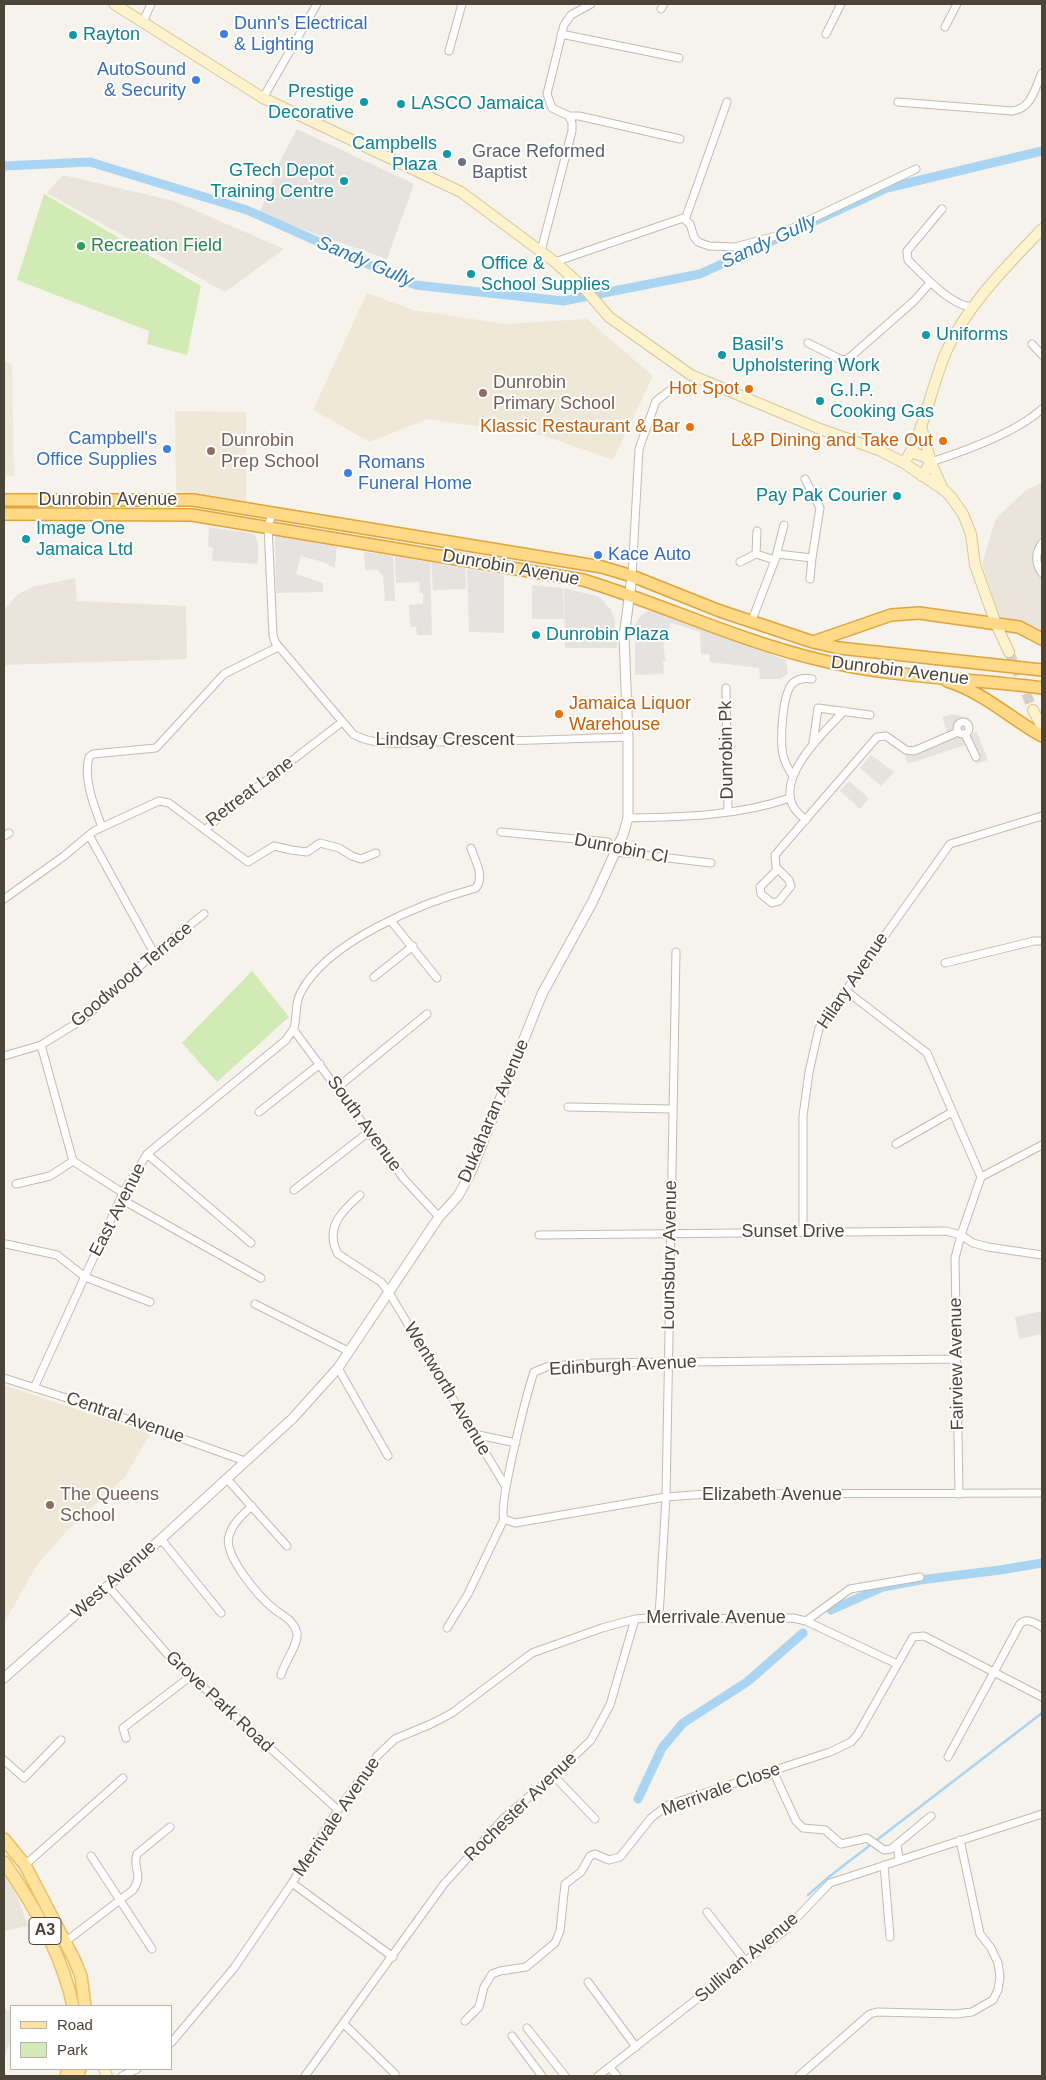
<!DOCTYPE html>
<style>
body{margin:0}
#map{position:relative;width:1046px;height:2080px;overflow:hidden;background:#f6f3ec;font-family:Arial,sans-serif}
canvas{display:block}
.frame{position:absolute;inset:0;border:5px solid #4b4439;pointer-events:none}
.legend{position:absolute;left:10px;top:2005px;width:162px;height:65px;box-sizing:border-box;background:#fff;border:1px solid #b7b4b0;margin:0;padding:6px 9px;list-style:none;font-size:15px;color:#4b4439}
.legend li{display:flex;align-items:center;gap:10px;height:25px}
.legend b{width:25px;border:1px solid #b7b4b0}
</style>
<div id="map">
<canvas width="1046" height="2080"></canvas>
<div class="frame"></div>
<ul class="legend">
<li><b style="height:6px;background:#ffe39c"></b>Road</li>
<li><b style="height:14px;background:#d2eab5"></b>Park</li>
</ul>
</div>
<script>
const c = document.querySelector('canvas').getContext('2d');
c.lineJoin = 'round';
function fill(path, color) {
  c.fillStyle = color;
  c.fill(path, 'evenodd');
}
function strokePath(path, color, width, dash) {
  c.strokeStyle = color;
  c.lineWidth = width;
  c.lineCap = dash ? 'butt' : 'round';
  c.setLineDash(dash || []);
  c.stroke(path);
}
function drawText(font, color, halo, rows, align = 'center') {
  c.font = font + ' Arial,sans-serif';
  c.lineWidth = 4;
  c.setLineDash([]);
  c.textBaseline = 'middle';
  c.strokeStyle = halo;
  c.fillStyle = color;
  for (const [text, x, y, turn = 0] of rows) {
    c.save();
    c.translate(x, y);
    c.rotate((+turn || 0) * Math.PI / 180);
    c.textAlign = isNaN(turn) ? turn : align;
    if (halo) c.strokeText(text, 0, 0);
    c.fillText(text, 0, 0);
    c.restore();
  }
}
fill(new Path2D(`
 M63 175 174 201 284 249 225 292 47 193Z
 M1042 482V635L996 624 998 613 982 564 996 518 1025 491Z
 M75 578 77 601 186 606 187 659 4 665V610L17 595 32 587Z
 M4 1861 28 1926 4 1931Z
 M4 2008 11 2012V2042L4 2056Z`), '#eae5da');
fill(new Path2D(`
 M297 129 414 184 387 259 259 214 281 159Z`), '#e6e2dd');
fill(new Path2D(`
 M367 293 413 310 505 324 587 319 653 376 613 460 545 436 428 419 370 442 313 410Z
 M4 361 12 364 14 476 4 475Z
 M175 411 246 412V503L176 491Z
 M4 1385 150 1434 125 1477 65 1533 37 1565 4 1623Z`), '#efe8d6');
fill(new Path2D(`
 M44 194 201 286 187 355 147 344 149 331 17 280Z
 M252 971 289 1017 217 1082 182 1043Z`), '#d2eab5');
fill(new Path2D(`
 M209 527 254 534 258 542V564L212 561 213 548 208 547Z
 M275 534 337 546 335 568 323 562 301 556 296 574 323 583V592L276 593Z
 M364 552 393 556 395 601H385L383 576 378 570H365Z
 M395 556 430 562 432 635H417L416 627H410L409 605 423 604V593H420L419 582 396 583Z
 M431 562 465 568 466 589 433 590Z
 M467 569 504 575V633L469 632Z
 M532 585 563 588 564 619H532Z
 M564 588 600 597 611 610 615 621 617 648H565Z
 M649 611 663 613 786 660 788 674 780 679H760L759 668 710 662 709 654H701L700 632 671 623 663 647 666 661H663L664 674 635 675V625L641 615Z
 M952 714 970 718 968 722 972 733 977 732 988 760 976 764 968 744 908 764 903 750 948 735 942 717Z
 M871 755 894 772 881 786 860 768Z
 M849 781 869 798 860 809 840 791Z
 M1042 1311V1334L1019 1339 1015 1317Z`), '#e5e3e0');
strokePath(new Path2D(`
 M808 1895 830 1876 1042 1713`), '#a9d4f2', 2.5);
strokePath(new Path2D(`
 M4 166 90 162 247 210 415 285 563 301 700 274 783 236
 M804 226 887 188 1042 151
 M831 1610 883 1587 920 1580 1000 1570 1042 1563
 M638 1799 662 1748 683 1723 747 1682 803 1633`), '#a9d4f2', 9);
strokePath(new Path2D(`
 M1009 652 1033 710`), '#d4d0c8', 10, [10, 5]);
const minor = new Path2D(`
 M591 4 571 15 564 25 547 94 552 108 569 116H579L680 139
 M661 9 664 4
 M143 22 151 4
 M945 27 957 4
 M561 34 679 58
 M826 34 841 4
 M449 51 462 4
 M263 98 317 4
 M898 102 1012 111C1032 108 1034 90 1042 73
 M942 209 907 251 908 260C923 275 950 305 972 307
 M684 219 690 224 694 237 698 242 709 246 735 247 776 236 916 169
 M541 251 572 131V123L569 116
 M555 262 686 217 727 102
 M808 343 842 360 848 359 914 301 930 283
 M1032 344 1042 355
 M931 462C965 451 1016 433 1042 409
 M805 479 820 508 812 558
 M273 512 268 526 273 635 275 642 353 734C376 748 410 742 436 742 500 742 564 739 628 737
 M1042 543C1035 553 1035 563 1042 573
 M756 554 757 531
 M777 554 812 558 810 579
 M740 562 756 554 775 560
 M632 576 639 449 656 401 669 391
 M752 620 775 560 784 525
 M726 688 728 812
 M957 728a6 6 0 1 1 12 0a6 6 0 1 1-12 0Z
 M965 734 976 757
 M813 743 818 708 870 715
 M793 776C788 769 785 763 783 755 780 740 782 693 793 683 799 678 805 678 812 679
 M628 818C683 817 738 816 790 798
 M806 820C801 816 796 812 793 806 777 775 825 731 844 711
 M102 827C94 806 83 779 89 757L93 754 156 748 224 674 278 647
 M205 830 225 812 342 722
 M501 832 608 842 617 852 711 863
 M89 835 154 953
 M4 836 9 833
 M778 869 760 887 761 894 772 903 779 901 791 886 789 880 776 867 775 855 877 737 886 736 906 750 914 751 958 732
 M4 899 64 856 94 831 159 801 169 803 248 862 274 846 291 850 307 852 320 843 339 848 352 856 361 859 376 853
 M391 921 437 978
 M945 963 1034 941H1042
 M374 977 413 946
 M845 990 927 1053 981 1177 961 1235 955 1258 959 1494
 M293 1029 404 1179 439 1217
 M41 1045 73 1161 123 1193 128 1203 261 1278
 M4 1056 41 1045 85 1018 154 953 204 914
 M338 1087 427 1014
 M568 1107 673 1109
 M259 1112 320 1064
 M896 1144 952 1112
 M147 1154 251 1243
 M981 1177 1042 1145
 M16 1184 50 1176 73 1161
 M294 1190 370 1131
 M360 1195C342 1211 324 1228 338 1254L381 1282 388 1291 506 1487
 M803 1232V1116L809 1072 819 1028 950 844 1042 816
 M539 1235 946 1231 961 1235 973 1243 988 1247 1042 1255
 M6 1244 57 1255 85 1277 150 1302
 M255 1304 348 1351
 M338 1368 388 1456
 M4 1378 82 1403 245 1461
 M34 1388 123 1193 147 1154 286 1040C288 1036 292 1032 294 1028 297 1017 295 1004 300 994 326 941 422 903 476 888 485 876 475 861 471 848
 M474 1434 516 1443
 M227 1479 287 1546
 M252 1506C243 1514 232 1524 229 1536 223 1555 259 1597 274 1609 283 1616 294 1620 297 1633 299 1644 284 1663 281 1675
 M504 1519 515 1523 666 1497 707 1494 1042 1493
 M161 1539 221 1613
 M108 1586 168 1655 338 1810
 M659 1617 666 1497 676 952
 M806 1621 850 1589 920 1577
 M447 1628 468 1594 504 1519C498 1505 527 1393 534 1372L549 1366 595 1363 957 1359
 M126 1738 123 1728 191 1676
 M948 1757 1020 1624C1027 1617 1035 1623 1042 1627
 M4 1760 24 1778 61 1740
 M773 1771 796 1821 803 1828 825 1830 841 1844 867 1838 884 1850 891 1849 931 1816
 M554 1776 595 1819
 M897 1844 899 1860
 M91 1856 152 1949
 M25 1865 123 1778
 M884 1865 890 1937
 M292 1883 393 1957
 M707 1912 746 1962
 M65 1942 133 1890C144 1874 132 1869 137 1854L170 1827
 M588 1982 636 2047
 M465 2021 479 2007 484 1987 492 1974 500 1971 526 1967 555 1943 560 1931 565 1884 581 1872 590 1856 595 1854 609 1860 620 1857 651 1818 668 1805 830 1752 851 1742 858 1734 913 1637 924 1636 1042 1697
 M344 2024 395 2074
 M527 2028 565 2076
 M512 2036 542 2076
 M171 2043 234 1968 292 1883 338 1810 376 1757 395 1739 431 1724 452 1713 532 1653 602 1628 635 1619 659 1617 745 1619 793 1618 806 1621 897 1664
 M610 2068 617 2076
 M122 2076 137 2069
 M305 2076 444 1884 503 1819 560 1770 591 1740 610 1705 635 1619
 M598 2076 783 1932 830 1883 1042 1814
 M799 2076 870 2014 877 2012 956 2014 972 2012 993 2000 998 1990 1000 1977 998 1963 991 1948 980 1934 960 1840`);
const tertiary = new Path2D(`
 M4 1678 161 1539 293 1418 338 1368 439 1217 458 1196 471 1172 542 994 593 901 623 835 628 818V737L624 637 632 576`);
const secondary = new Path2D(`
 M114 4 263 98 461 192 555 262 585 289 609 317 691 375 820 429 879 450 904 463 944 490 951 497 963 514 971 534 975 565 996 624 1009 652
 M921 426 931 462 943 490
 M911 452 925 457 931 462 922 476
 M904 463C924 433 931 387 946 352 967 305 1007 266 1042 229
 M1033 710 1042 727
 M104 2069 107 2076`);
const primary = new Path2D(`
 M4 1839 25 1865 74 1959 81 1976 85 2006
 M4 1862C34 1905 62 1954 73 2006
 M66 2076 69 2069
 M77 2076 80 2069`);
const trunk = new Path2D(`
 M4 500H193L602 567 632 576 720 611 813 642 839 648 1042 670
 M4 514 192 515 583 580C662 604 739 641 820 660 892 678 969 678 1042 688
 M813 642 891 615 919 613 1019 627 1042 639
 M947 681C983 692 1010 718 1042 736`);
strokePath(minor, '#c2bbae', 9);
strokePath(tertiary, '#c2bbae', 11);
strokePath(secondary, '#d6c79b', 12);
strokePath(primary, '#e6c16a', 14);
strokePath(trunk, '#e0a43c', 14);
strokePath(minor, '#fff', 7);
strokePath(tertiary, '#fff', 9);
strokePath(secondary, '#fff3cd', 10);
strokePath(primary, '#ffe39c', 11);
strokePath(trunk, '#ffd985', 11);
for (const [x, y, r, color] of [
 [224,34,5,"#3f7fe0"],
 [73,35,5,"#0f9aa8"],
 [196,80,5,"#3f7fe0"],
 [364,102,5,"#0f9aa8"],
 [401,104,5,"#0f9aa8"],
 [447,154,5,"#0f9aa8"],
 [462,162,5,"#6b7280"],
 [344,181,5,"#0f9aa8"],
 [81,246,5,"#2e9e5b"],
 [471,274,5,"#0f9aa8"],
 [926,335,5,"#0f9aa8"],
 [722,355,5,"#0f9aa8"],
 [749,389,5,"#e8710a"],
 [483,393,5,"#8d6e63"],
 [820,401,5,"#0f9aa8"],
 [690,427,5,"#e8710a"],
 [943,441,5,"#e8710a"],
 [167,449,5,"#3f7fe0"],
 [211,451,5,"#8d6e63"],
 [348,473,5,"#3f7fe0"],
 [897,496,5,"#0f9aa8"],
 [26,539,5,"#0f9aa8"],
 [598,555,5,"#3f7fe0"],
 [536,635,5,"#0f9aa8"],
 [559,714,5,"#e8710a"],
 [50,1505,5,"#8d6e63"]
]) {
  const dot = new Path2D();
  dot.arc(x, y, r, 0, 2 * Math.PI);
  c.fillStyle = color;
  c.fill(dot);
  strokePath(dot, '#fff', 2);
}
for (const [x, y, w] of [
 [45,1931,32]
]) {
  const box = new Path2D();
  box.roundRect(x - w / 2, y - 13.5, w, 27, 4);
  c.fillStyle = '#fff';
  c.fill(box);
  strokePath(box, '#4b4439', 1);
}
drawText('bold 16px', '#4b4439', null, [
 ["A3",45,1931]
]);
drawText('18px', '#366cbe', '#fff', [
 ["Dunn's Electrical",234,24],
 ["& Lighting",234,45],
 ["AutoSound",186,70,"right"],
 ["& Security",186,91,"right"],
 ["Campbell's",157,439,"right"],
 ["Office Supplies",157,460,"right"],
 ["Romans",358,463],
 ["Funeral Home",358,484],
 ["Kace Auto",608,555]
], 'left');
drawText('18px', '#0d838f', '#fff', [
 ["Rayton",83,35],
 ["Prestige",354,92,"right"],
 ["Decorative",354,113,"right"],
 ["LASCO Jamaica",411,104],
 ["Campbells",437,144,"right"],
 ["Plaza",437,165,"right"],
 ["GTech Depot",334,171,"right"],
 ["Training Centre",334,192,"right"],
 ["Office &",481,264],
 ["School Supplies",481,285],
 ["Uniforms",936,335],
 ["Basil's",732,345],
 ["Upholstering Work",732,366],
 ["G.I.P.",830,391],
 ["Cooking Gas",830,412],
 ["Pay Pak Courier",887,496,"right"],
 ["Image One",36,529],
 ["Jamaica Ltd",36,550],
 ["Dunrobin Plaza",546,635]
], 'left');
drawText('18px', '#5b616d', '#fff', [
 ["Grace Reformed",472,152],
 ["Baptist",472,173]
], 'left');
drawText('18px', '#27864d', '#fff', [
 ["Recreation Field",91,246]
], 'left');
drawText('18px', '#785e54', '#fff', [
 ["Dunrobin",493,383],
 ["Primary School",493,404],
 ["Dunrobin",221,441],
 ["Prep School",221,462],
 ["The Queens",60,1495],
 ["School",60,1516]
], 'left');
drawText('18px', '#c56008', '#fff', [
 ["Hot Spot",739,389],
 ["Klassic Restaurant & Bar",680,427],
 ["L&P Dining and Take Out",933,441],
 ["Jamaica Liquor",569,704,"left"],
 ["Warehouse",569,725,"left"]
], 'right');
drawText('18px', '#4b4439', '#fff', [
 ["Dunrobin Avenue",108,500],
 ["Dunrobin Avenue",511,568,10],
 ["Dunrobin Avenue",900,671,7],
 ["Lindsay Crescent",445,740],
 ["Dunrobin Pk",727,750,-91],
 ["Retreat Lane",250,792,-37],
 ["Dunrobin Cl",621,849,11],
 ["Goodwood Terrace",132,975,-40],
 ["Hilary Avenue",853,981,-56],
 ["Dukaharan Avenue",494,1111,-67],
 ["South Avenue",364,1124,54],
 ["East Avenue",118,1210,-63],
 ["Sunset Drive",793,1232],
 ["Lounsbury Avenue",670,1255,-89],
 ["Fairview Avenue",957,1364,-91],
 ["Edinburgh Avenue",623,1366,-3],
 ["Wentworth Avenue",447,1389,59],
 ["Central Avenue",125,1418,19],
 ["Elizabeth Avenue",772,1495],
 ["West Avenue",114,1580,-42],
 ["Merrivale Avenue",716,1618],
 ["Grove Park Road",219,1702,43],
 ["Merrivale Close",721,1790,-20],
 ["Rochester Avenue",521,1807,-44],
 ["Merrivale Avenue",337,1817,-56],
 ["Sullivan Avenue",747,1958,-40]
]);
drawText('italic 19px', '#2e7ab2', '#fff', [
 ["Sandy Gully",769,242,-25],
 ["Sandy Gully",365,262,23]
]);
</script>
